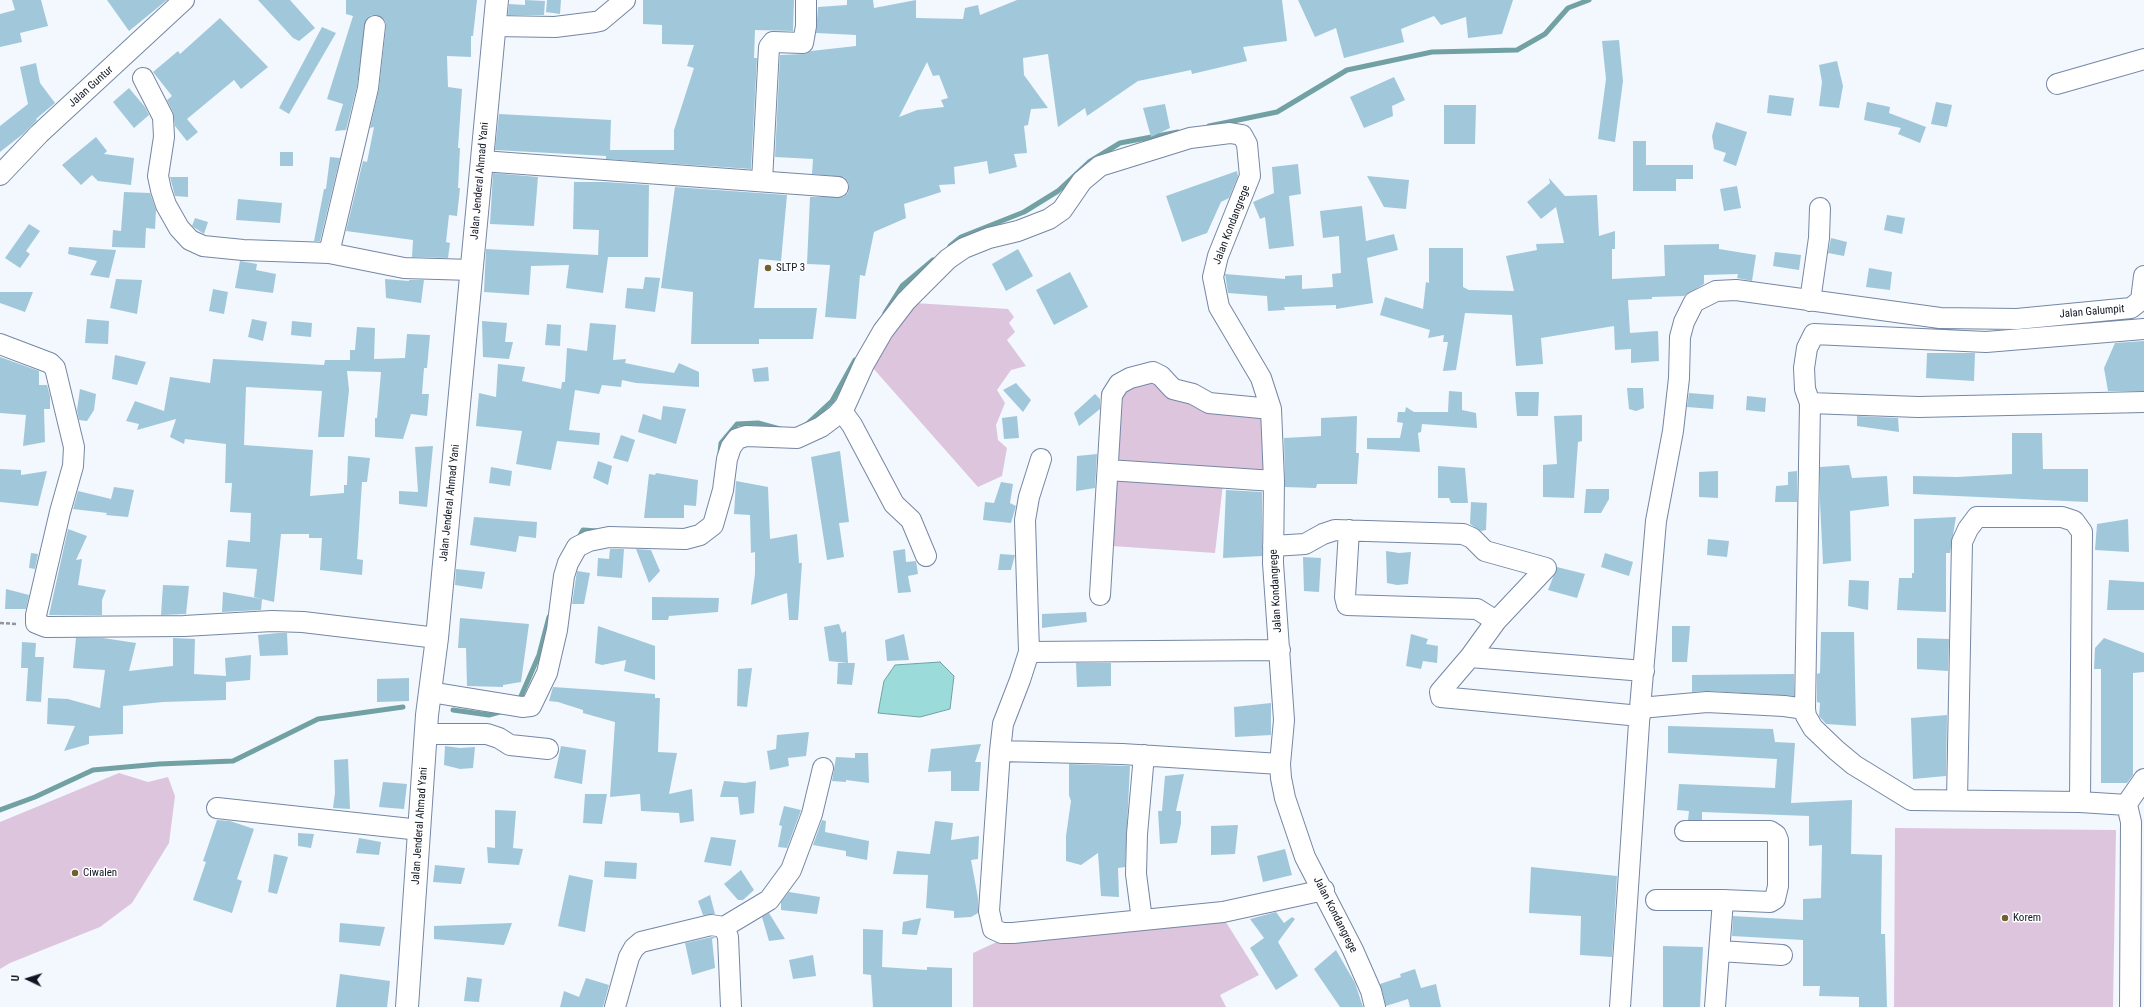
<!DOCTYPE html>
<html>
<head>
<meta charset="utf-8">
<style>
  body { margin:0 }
  #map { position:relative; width:2144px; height:1007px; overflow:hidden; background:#f3f7fe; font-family:"Roboto Condensed",sans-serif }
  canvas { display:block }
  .north { position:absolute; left:8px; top:959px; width:40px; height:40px; -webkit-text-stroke:3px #fff; paint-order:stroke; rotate:274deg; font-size:11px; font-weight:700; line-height:16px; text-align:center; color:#101621 }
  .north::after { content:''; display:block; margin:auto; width:14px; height:18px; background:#101621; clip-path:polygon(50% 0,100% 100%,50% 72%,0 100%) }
</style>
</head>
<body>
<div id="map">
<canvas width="2144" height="1007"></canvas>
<div class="north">U</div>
</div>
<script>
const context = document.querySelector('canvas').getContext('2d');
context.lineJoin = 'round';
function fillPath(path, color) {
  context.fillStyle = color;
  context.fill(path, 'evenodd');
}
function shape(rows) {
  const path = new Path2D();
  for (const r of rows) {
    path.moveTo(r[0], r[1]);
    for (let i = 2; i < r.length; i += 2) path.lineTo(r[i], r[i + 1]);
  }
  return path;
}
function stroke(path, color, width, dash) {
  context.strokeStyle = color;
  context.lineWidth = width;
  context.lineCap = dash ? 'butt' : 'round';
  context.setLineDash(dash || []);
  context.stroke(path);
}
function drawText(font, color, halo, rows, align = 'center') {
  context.font = font + ' "Roboto Condensed",sans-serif';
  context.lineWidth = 3;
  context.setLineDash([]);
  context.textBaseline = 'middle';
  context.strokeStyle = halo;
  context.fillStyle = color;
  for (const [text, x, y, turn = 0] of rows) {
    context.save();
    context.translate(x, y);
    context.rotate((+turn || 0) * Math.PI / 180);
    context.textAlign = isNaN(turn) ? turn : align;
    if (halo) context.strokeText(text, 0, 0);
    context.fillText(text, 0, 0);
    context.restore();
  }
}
fillPath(shape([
  [915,303,1008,309,1014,317,1009,323,1015,332,1007,340,1026,366,1011,370,997,390,1005,403,996,425,998,440,1007,448,1002,476,978,487,872,367],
  [1155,382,1264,415,1267,479,1223,484,1215,553,1112,546,1121,397,1134,384],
  [119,773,148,782,168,777,175,796,169,843,132,903,100,927,10,963,0,969,0,822],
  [1895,828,2116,830,2113,1007,1894,1007],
  [1224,919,1259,975,1220,995,1226,1007,973,1007,973,953,1003,939]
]), '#dec5de');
const water = shape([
  [940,662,954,676,950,709,920,717,878,713,884,681,895,665,940,662]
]);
fillPath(water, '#9bdcdb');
stroke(water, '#71a1a3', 1);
stroke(shape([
  [1209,126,1277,112,1347,70,1432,52,1517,50,1545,34,1568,8,1589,0],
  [950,246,961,237,1024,212,1058,191,1089,162,1120,143,1178,132],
  [885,313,902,286,933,260],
  [806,425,832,401,855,360],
  [720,453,721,443,737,424,758,423,780,429],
  [578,539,583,530,597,531],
  [518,703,539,655,549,617],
  [453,710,489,715,503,711],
  [0,810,35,797,93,770,159,764,233,761,318,719,403,707]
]), '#71a1a3', 5);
fillPath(shape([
  [12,0,41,0,48,26,20,33,22,42,0,47,0,14,15,10],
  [107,0,167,0,129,31],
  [258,0,290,0,315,28,299,41,293,38],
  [346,0,477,0,473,36,471,36,471,57,447,56,448,87,462,89,458,148,460,148,458,188,460,188,457,216,449,215,446,242,450,243,448,258,412,257,413,240,346,231,363,161,367,162,374,127,370,128,379,89,386,27,385,21,377,15,371,15,366,20,357,86,346,130,335,131,343,104,327,99,353,16,346,14],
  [525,0,545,1,544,15,508,15,509,4,525,5],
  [547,0,561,0,560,14,546,12],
  [643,0,794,0,793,31,755,30,754,58,757,58,751,169,606,159,606,156,495,150,499,114,611,120,610,150,674,150,674,130,694,68,687,66,694,45,662,44,662,25,643,24],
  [847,0,873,0,874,8,916,0,916,18,963,19,965,8,978,5,980,15,1017,0,1282,0,1287,41,1243,47,1247,61,1192,74,1191,70,1138,81,1087,116,1085,108,1058,127,1048,54,1023,58,1024,75,1048,108,1031,109,1028,125,1024,126,1027,153,1014,154,1017,167,989,174,987,161,954,167,955,184,939,185,941,192,904,204,906,218,874,232,865,276,860,275,856,319,825,317,830,265,807,264,810,197,843,197,848,193,849,187,848,182,844,177,812,174,813,159,775,157,780,55,803,54,811,51,856,46,856,35,816,33,818,7,847,5],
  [927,62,933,76,939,75,948,98,941,100,944,107,917,110,899,117],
  [1298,0,1513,0,1502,34,1468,38,1466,17,1441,25,1434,16,1401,29,1404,42,1344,58,1336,28,1315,37],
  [220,18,268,67,241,89,234,80,187,119,198,132,187,141,175,126,173,112,167,100,172,96,153,72,178,51,180,54],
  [322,27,336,33,289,114,279,108],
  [1619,40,1623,81,1615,142,1598,139,1606,79,1602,41],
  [1837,61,1843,86,1839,108,1819,106,1822,82,1819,65],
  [36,63,40,83,55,103,36,119,37,120,23,134,0,152,0,126,28,104,20,67],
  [1394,77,1405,100,1392,106,1393,116,1364,128,1350,97],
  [129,88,145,107,149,115,134,128,113,102],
  [1769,95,1794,98,1791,116,1767,113],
  [1867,102,1890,107,1889,113,1926,127,1920,143,1898,134,1901,128,1864,120],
  [1936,102,1952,105,1947,127,1931,124],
  [1165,104,1170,128,1151,137,1143,108],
  [1444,105,1476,105,1475,144,1444,144],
  [1716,122,1747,132,1736,166,1723,161,1726,153,1714,149,1712,136],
  [96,137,107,151,104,154,134,158,131,185,98,181,92,175,81,185,62,165],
  [1633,141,1646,141,1646,165,1693,165,1693,179,1676,179,1676,191,1633,191],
  [280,152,293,152,293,166,280,166],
  [330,157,340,158,320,241,314,241,324,189,326,189],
  [1298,164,1301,194,1289,196,1294,246,1269,249,1265,217,1260,219,1253,202,1274,193,1272,167],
  [1237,171,1238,176,1229,198,1221,202,1207,233,1182,242,1166,196],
  [493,173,538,177,534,226,490,224],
  [1367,176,1409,180,1406,209,1384,207],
  [170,177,188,177,188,197,175,196],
  [1549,178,1565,196,1597,195,1599,236,1615,231,1615,249,1612,249,1612,279,1665,276,1664,245,1719,244,1719,249,1756,255,1752,281,1737,278,1738,274,1704,275,1704,284,1684,296,1652,297,1652,299,1628,300,1630,333,1658,331,1659,361,1631,363,1631,349,1615,350,1614,326,1541,338,1543,364,1516,366,1512,315,1465,313,1456,370,1443,371,1448,342,1443,342,1444,335,1428,338,1430,330,1380,315,1385,297,1423,309,1426,282,1429,283,1429,248,1463,248,1463,287,1469,290,1514,291,1506,256,1537,250,1536,244,1564,243,1556,207,1541,219,1527,202,1550,183],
  [574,182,606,182,649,185,648,257,608,257,603,293,566,288,569,265,531,266,529,295,484,292,486,249,598,255,599,230,573,229],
  [1737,186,1741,208,1724,211,1720,189],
  [675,187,787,195,781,261,759,259,754,308,817,308,813,339,759,339,759,344,691,344,693,292,661,288],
  [124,192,150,193,156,210,155,229,146,228,145,248,112,247,113,230,121,231],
  [238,199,282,203,280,223,236,220],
  [1362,206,1366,241,1394,234,1398,250,1367,258,1373,303,1336,309,1336,305,1284,307,1285,310,1268,311,1267,296,1228,293,1225,274,1285,279,1285,276,1302,275,1302,289,1333,287,1332,274,1341,273,1339,236,1323,238,1320,211],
  [1887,215,1905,218,1902,234,1884,230],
  [195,218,208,222,204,234,192,226],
  [29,224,40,231,26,251,30,254,20,268,5,258],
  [1831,238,1847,242,1844,256,1828,253],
  [69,247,116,250,109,278,90,275,97,261,68,254],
  [1018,249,1033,276,1006,291,992,264],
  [1775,252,1801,255,1799,270,1773,266],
  [240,261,257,264,256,270,276,274,273,293,235,288],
  [1869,268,1892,272,1890,290,1866,287],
  [1070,272,1088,307,1054,325,1036,290],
  [645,277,660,278,655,312,625,308,627,288,643,289],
  [116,279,142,280,137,314,110,308],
  [385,279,409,281,409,280,424,280,421,303,386,298],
  [213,289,228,292,224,314,209,311],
  [0,292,33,292,25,312,0,303],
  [87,319,109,321,108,344,85,343],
  [252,319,267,322,263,341,248,337],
  [292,321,312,323,311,337,291,335],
  [482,321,507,323,505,342,513,342,509,359,483,357],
  [590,323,616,325,613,360,626,359,625,363,674,373,679,363,699,372,699,387,636,383,622,380,621,387,602,385,599,394,575,390,569,430,600,433,599,445,557,441,551,470,516,464,522,431,476,426,479,393,496,397,498,364,525,367,522,381,561,389,562,382,565,382,567,348,587,351],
  [547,324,561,325,560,346,545,345],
  [357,327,375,328,374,359,405,358,407,334,430,335,427,368,424,368,422,394,429,394,427,416,411,414,403,439,375,437,375,418,377,418,381,372,347,371,349,390,344,437,318,437,322,391,246,387,244,445,313,450,310,496,344,493,344,485,347,485,348,456,370,458,367,482,362,482,357,559,363,560,362,575,320,570,322,538,309,538,309,534,281,534,274,602,254,597,257,569,226,567,228,540,250,542,251,513,230,512,232,483,225,483,226,444,185,439,184,444,170,437,176,419,137,430,139,424,126,421,135,401,164,411,170,377,210,383,213,359,324,365,325,360,350,360,350,350,355,350],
  [2144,341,2144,391,2108,391,2104,368,2115,343],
  [1927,353,1975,353,1974,381,1926,378],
  [115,355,146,362,137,385,112,379],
  [0,357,39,371,39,385,47,385,50,396,50,409,44,409,45,442,23,446,26,415,0,413],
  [768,367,769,381,754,382,752,369],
  [1016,383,1031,400,1023,412,1003,390],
  [1627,388,1643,388,1644,408,1636,411,1629,409],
  [80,389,96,394,94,410,87,421,79,420,77,410],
  [1449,391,1462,392,1462,410,1476,413,1477,428,1422,424,1421,432,1418,433,1420,452,1367,449,1367,438,1400,438,1403,423,1397,422,1398,412,1405,412,1406,407,1414,412,1448,412],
  [1515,392,1539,392,1538,416,1517,416],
  [1689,393,1714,395,1713,409,1687,407],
  [1095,394,1100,399,1100,409,1079,426,1074,413],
  [1747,396,1766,398,1765,412,1746,410],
  [663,406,686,409,676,444,638,432,643,414,661,420],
  [1582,415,1582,441,1578,442,1574,498,1543,497,1543,465,1557,464,1554,416],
  [1017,416,1019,438,1004,439,1002,418],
  [1357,416,1356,453,1359,453,1357,484,1317,484,1316,488,1285,487,1284,438,1321,436,1321,418],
  [1857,416,1898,418,1899,432,1857,426],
  [2012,433,2042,433,2043,469,2088,469,2088,502,1913,494,1913,476,1957,477,2012,474],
  [621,435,635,440,628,462,613,458],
  [433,446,427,507,399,504,399,491,418,492,415,447],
  [840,451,849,522,839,523,844,557,827,560,811,457],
  [1097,454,1095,488,1076,491,1077,456],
  [598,461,612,466,608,485,593,478],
  [1849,465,1852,478,1887,476,1889,506,1850,511,1851,561,1823,564,1820,502,1820,467],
  [1438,466,1465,468,1468,503,1451,503,1449,498,1438,498],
  [491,467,512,471,510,486,489,483],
  [0,469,21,470,21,475,47,471,38,506,0,502],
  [1718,471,1718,498,1699,497,1699,472],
  [1797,471,1797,502,1775,502,1776,486,1788,485,1788,472],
  [656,473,698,480,696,506,684,505,684,518,644,518,649,474,655,475],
  [736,481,768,487,770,539,797,534,799,563,802,563,798,620,789,620,787,593,751,605,755,574,755,552,751,553,750,515,734,514],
  [1001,482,1013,484,1010,503,1016,506,1011,523,983,520,985,502,994,503],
  [114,487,134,490,128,517,106,515,107,513,73,509,78,491,111,499],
  [1586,489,1609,489,1609,499,1601,513,1584,513],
  [1226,490,1262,492,1262,556,1223,558],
  [1471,502,1487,503,1486,530,1481,531,1470,524],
  [474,517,537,522,536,538,519,536,516,552,470,545],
  [1956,517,1950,553,1946,553,1946,612,1897,610,1899,578,1912,578,1912,573,1914,573,1914,519],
  [2128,519,2129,552,2095,550,2097,524],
  [68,529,87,536,76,560,82,559,78,585,106,590,102,600,102,615,49,615],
  [1708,539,1729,541,1727,557,1707,555],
  [610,549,624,549,622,578,597,576,598,558,609,559],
  [636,549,651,550,660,571,649,583],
  [905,549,906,562,916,561,918,574,908,576,911,592,898,593,893,551],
  [1386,551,1399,553,1411,552,1408,584,1397,585,1387,583],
  [31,553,38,554,35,569,29,568],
  [1605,553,1633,562,1629,576,1601,567],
  [1000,554,1015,555,1011,570,998,570],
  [1303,557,1321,558,1319,592,1304,591],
  [1557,567,1585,574,1577,598,1548,590],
  [456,569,485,572,482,589,455,585],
  [577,571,590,573,584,604,572,604],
  [1849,580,1869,581,1868,610,1848,606],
  [2109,580,2144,582,2144,610,2107,610],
  [163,585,189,586,186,614,161,615],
  [6,589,29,595,26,609,5,609],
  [223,592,262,599,261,610,222,612],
  [652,597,719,598,718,612,669,616,668,620,652,620],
  [1086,612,1087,622,1042,628,1042,614],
  [460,618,529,624,521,682,503,685,503,687,467,686,466,648,458,648],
  [839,624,842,633,846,631,848,663,829,661,824,627],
  [598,626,655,646,655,680,624,671,626,660,602,665,595,663],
  [1672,626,1690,626,1687,662,1672,662],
  [1821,632,1854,632,1856,726,1826,724,1819,716,1820,703,1817,702,1817,674,1820,673],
  [278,633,287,633,288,655,260,656,258,635],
  [904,634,909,660,887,661,885,640],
  [1411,634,1428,639,1426,644,1438,646,1437,663,1423,661,1421,669,1406,666],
  [76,638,103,638,136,643,129,671,173,666,173,638,195,639,194,674,226,676,225,658,251,655,250,680,226,682,226,700,163,702,123,706,123,734,89,736,89,744,64,751,75,726,47,724,48,698,68,699,100,708,105,670,73,668],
  [1917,638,1949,639,1948,671,1917,669],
  [2104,638,2144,653,2144,672,2133,673,2133,775,2127,783,2101,783,2101,669,2094,669,2095,648],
  [22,642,36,643,35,657,44,657,41,702,26,701,28,668,21,668],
  [838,663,855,663,852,685,837,684],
  [1076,663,1111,663,1111,686,1077,687],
  [752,668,747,707,737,706,738,669],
  [1794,674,1794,696,1707,691,1692,692,1692,675],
  [409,678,409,701,377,702,377,679],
  [553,687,655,694,655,698,660,698,658,752,677,753,669,794,692,789,694,821,680,823,679,813,641,811,640,794,610,797,615,722,583,713,583,710,558,702,549,701],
  [1271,703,1271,735,1235,737,1234,707],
  [1947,715,1946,776,1913,779,1911,718],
  [1668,726,1773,729,1775,742,1795,743,1791,803,1852,800,1851,854,1882,855,1881,934,1885,934,1887,1007,1859,1007,1859,997,1819,996,1820,986,1803,986,1803,940,1732,936,1733,916,1803,920,1803,899,1821,898,1822,845,1809,846,1809,816,1702,812,1702,820,1688,820,1689,811,1677,810,1679,784,1775,788,1777,759,1668,753],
  [809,732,806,756,788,758,789,766,770,770,767,751,776,749,777,735],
  [981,744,975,762,981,762,979,791,951,791,951,771,928,772,931,749],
  [445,746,460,748,475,747,473,768,460,769,444,765],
  [561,746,586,750,582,784,554,778],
  [855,753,868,753,869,783,846,780,846,782,832,781,836,757,855,758],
  [348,759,350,809,333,808,335,793,334,760],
  [1069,764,1130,766,1125,867,1118,868,1119,897,1101,896,1098,853,1081,865,1066,861,1066,836,1071,801,1069,795],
  [1184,774,1176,811,1181,811,1181,823,1177,843,1160,844,1158,811,1162,811,1165,776],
  [724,781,745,783,756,781,754,813,740,815,738,797,720,797],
  [383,782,407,784,404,809,379,807],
  [585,794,607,794,602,824,583,823],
  [784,806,801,810,787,848,778,847,782,826,779,825],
  [495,810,516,811,513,848,523,849,519,865,488,863,487,847,495,848],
  [217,820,230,821,254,829,237,879,242,881,232,913,193,900,206,862,203,861],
  [822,820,826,821,825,832,869,841,867,860,846,856,846,851,813,845],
  [935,821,953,823,951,840,979,836,978,859,971,860,978,898,978,913,971,917,954,918,954,911,926,908,928,875,893,874,897,851,930,854],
  [1238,825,1235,854,1211,855,1211,826],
  [298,833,314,834,311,848,298,846],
  [711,837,736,840,731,866,704,862],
  [359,838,381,842,379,855,356,853],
  [1285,849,1292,875,1263,882,1257,856],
  [274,854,288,857,277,894,268,892],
  [605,861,637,863,636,879,604,877],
  [435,865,465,868,461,884,433,882],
  [1531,867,1617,876,1612,957,1580,955,1581,916,1529,913],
  [741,870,754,890,743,900,738,900,724,884],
  [569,875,593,880,585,932,558,926],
  [789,892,820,897,817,914,781,910,781,902],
  [710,895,715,914,703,915,698,901],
  [1276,912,1284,923,1292,917,1295,919,1278,942,1298,976,1276,990,1250,948,1264,938,1250,919],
  [769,913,785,939,769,941,762,917],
  [921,918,917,935,902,934,903,922],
  [340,923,385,927,380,946,339,942],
  [512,923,504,945,434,939,434,926],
  [863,929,883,930,882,967,927,970,927,967,952,968,952,1007,873,1007,871,975,863,974],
  [712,937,716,937,712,939,715,968,692,975,685,943],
  [1663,946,1703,947,1700,1007,1663,1007],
  [1336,950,1355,983,1363,1007,1340,1007,1314,969],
  [813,955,816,976,793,979,789,960],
  [1415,969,1421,988,1436,984,1441,1007,1410,1007,1408,999,1386,1006,1380,984,1401,977,1400,974],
  [340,974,390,981,387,1007,336,1007],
  [467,977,482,979,479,1002,464,1001],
  [586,978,609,985,603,1007,560,1007,564,991,579,997]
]), '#a0c8da');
const minor = shape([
  [494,26,555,27,595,22,600,21,625,0],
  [143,78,163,117,164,137,158,176,161,190,166,205,179,228,190,240,203,246,243,250,329,253,404,268,472,270],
  [2057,84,2144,59],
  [482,161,838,187],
  [0,175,39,134,184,0],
  [762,181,769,47,773,42,803,43,806,26,806,0],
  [329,253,368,88,375,26],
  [1810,301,1819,238,1820,208],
  [0,344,50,363,55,368,74,447,73,466,60,512,36,615,36,623,46,627,184,626,272,621,303,622,437,638],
  [1810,403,1918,407,2144,402],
  [841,410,852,425,894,504,911,520,926,556],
  [1108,470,1274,481],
  [1349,530,1345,597,1347,605,1477,609,1496,621],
  [1273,546,1305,544,1323,534,1335,530,1463,534,1472,538,1485,551,1546,568,1496,621,1470,657,1440,692,1441,697,1640,716],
  [1100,595,1112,395,1119,384,1130,378,1153,372,1161,376,1173,389,1193,394,1209,403,1271,409],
  [1029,652,1280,650],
  [1470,657,1644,671],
  [430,692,522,707,531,706,547,673,557,630,564,576,568,563,577,547,589,541,609,537,685,539,700,535,713,525,723,490,727,459,731,447,737,439,746,436,797,438,821,427,837,415,845,406,864,364,883,331,906,301,948,259,964,248,989,238,1018,231,1049,219,1062,210,1082,181,1100,166,1190,138,1230,133,1242,135,1247,144,1250,176,1218,256,1213,277,1219,307,1261,378,1271,409,1274,481,1273,563,1284,720,1280,764,1281,778,1285,798,1305,857,1353,950,1371,991,1375,1007],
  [1640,708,1656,521,1673,431,1679,378,1680,337,1684,322,1694,302,1716,291,1736,290,1940,318,2017,319,2131,308,2141,300,2144,276],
  [1805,709,1810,403,1805,389,1804,368,1807,348,1814,334,1986,342,2144,329],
  [426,734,487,734,499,738,510,745,548,749],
  [1000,751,1003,724,1020,680,1029,652,1025,520,1029,497,1041,459],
  [1280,764,1122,754,1000,751,989,911,993,929,1002,933,1013,933,1223,912,1324,890],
  [1957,800,1962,542,1968,529,1977,517,2062,517,2074,521,2082,532,2080,802],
  [2126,805,2144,779],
  [217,808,420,830],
  [1685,831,1770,831,1776,835,1778,840,1778,886,1775,899,1770,902,1723,900,1715,1007],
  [1656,900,1723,900],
  [1142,920,1136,874,1137,834,1144,755],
  [724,927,769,900,791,870,812,814,823,768],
  [1720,951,1782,955],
  [615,1007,629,957,634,948,641,942,711,925,724,927,728,937,731,1007],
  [1620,1007,1640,708,1707,702,1784,706,1805,709,1806,716,1813,728,1836,750,1854,765,1911,800,2080,802,2127,805,2131,822,2130,1007]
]);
const major = shape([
  [407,1007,427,715,437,638,497,0]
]);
stroke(minor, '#7587a4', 22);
stroke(major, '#7587a4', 24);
stroke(shape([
  [0,623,18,624]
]), '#90959e', 2.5, [4, 2]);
stroke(minor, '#fff', 20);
stroke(major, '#fff', 22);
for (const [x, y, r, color] of [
  [768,268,4,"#6e612e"],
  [75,873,4,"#6e612e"],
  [2005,918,4,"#6e612e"]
]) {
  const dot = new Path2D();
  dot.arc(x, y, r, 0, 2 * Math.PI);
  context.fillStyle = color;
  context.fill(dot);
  stroke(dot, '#fff', 1.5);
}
drawText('11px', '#101621', '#fff', [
  ["Jalan Guntur",91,87,-42],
  ["Jalan Jenderal Ahmad Yani",480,181,-85],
  ["Jalan Kondangrege",1232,225,-69],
  ["Jalan Galumpit",2092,312,-5],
  ["Jalan Jenderal Ahmad Yani",450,503,-84],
  ["Jalan Kondangrege",1276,591,-93],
  ["Jalan Jenderal Ahmad Yani",420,826,-86],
  ["Jalan Kondangrege",1335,915,63]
]);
drawText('11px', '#101621', '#fff', [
  ["SLTP 3",776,268],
  ["Ciwalen",83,873],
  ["Korem",2013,918]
], 'left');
</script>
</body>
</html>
